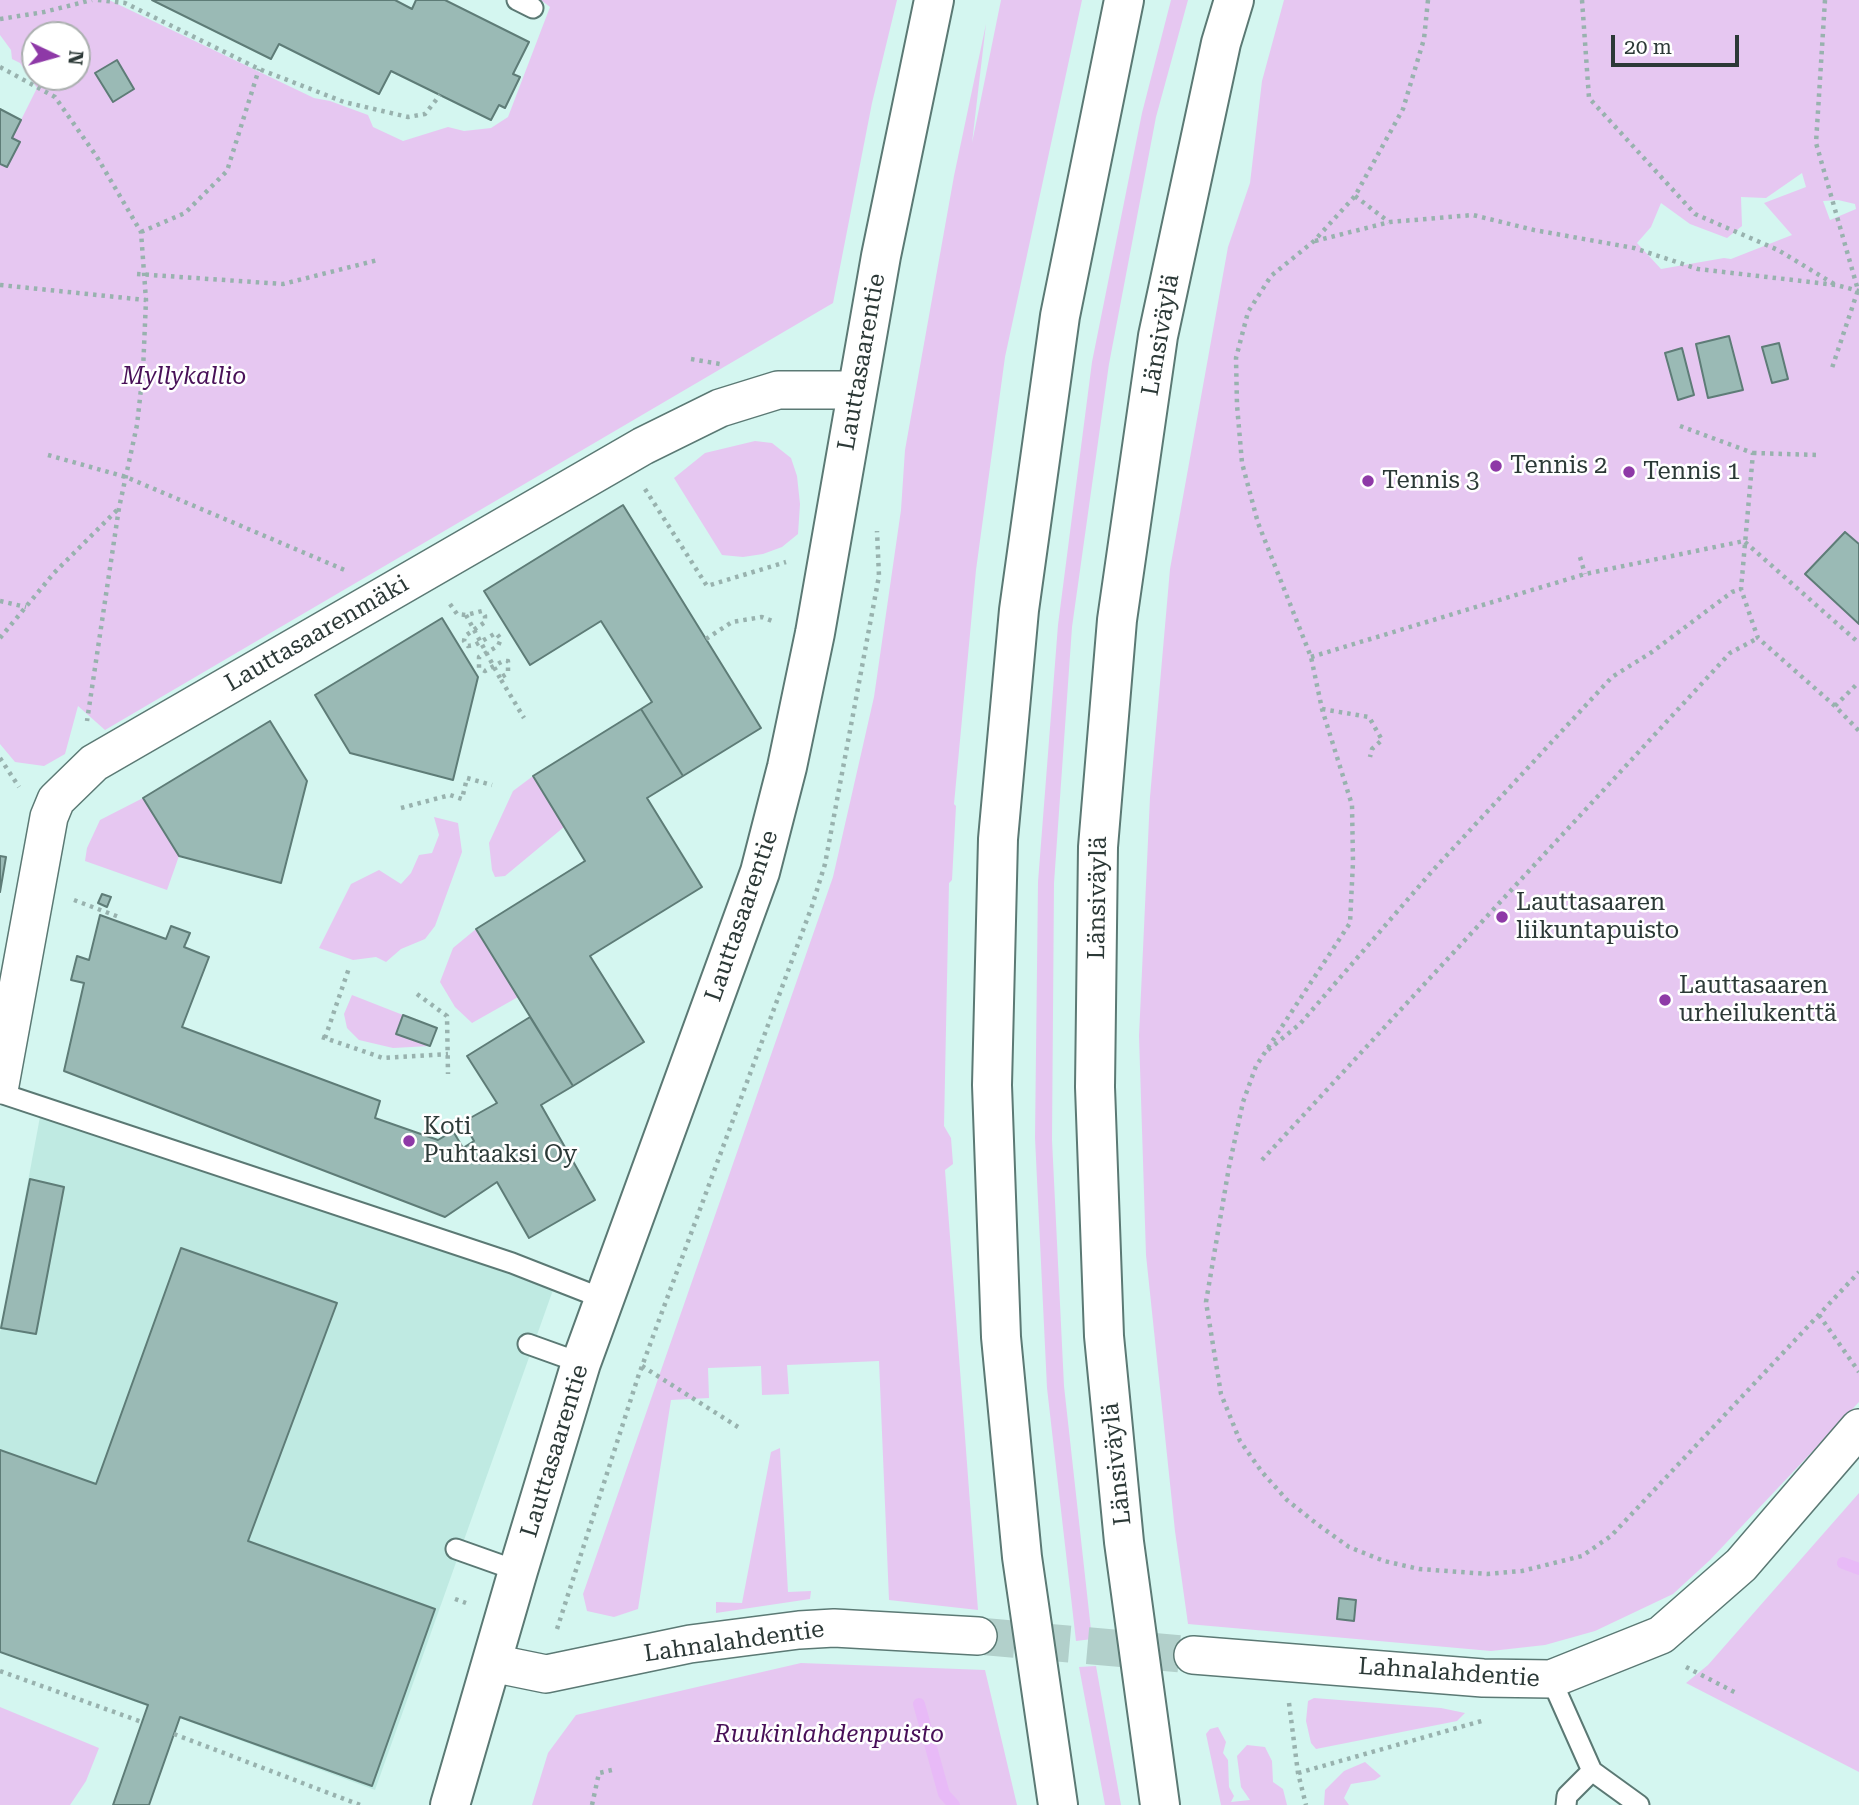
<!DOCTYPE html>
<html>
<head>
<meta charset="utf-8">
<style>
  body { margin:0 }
  #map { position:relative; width:1859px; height:1805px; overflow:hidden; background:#d4f6f0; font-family:"Roboto Serif",serif }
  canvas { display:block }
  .north { position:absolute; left:21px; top:21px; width:70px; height:70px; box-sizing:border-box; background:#fff; border:2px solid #abb0af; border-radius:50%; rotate:95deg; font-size:19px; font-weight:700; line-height:28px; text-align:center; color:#2c3937 }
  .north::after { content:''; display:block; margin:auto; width:24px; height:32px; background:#8e39a7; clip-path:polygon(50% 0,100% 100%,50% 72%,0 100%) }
  .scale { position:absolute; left:1611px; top:35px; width:128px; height:32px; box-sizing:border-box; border:4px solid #2c3937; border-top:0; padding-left:9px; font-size:21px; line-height:24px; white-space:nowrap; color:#2c3937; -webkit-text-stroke:5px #fff; paint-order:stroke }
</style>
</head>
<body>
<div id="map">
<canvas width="1859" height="1805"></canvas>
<div class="north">N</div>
<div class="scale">20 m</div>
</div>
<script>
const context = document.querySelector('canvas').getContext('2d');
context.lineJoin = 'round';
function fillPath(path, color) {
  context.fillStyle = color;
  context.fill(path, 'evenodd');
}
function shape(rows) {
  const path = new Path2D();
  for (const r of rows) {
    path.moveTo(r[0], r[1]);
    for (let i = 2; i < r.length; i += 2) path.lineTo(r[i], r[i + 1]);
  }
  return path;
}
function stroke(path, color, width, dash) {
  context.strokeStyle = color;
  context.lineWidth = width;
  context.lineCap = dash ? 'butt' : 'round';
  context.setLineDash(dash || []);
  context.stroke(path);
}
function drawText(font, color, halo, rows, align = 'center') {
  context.font = font + ' "Roboto Serif",serif';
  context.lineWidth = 5;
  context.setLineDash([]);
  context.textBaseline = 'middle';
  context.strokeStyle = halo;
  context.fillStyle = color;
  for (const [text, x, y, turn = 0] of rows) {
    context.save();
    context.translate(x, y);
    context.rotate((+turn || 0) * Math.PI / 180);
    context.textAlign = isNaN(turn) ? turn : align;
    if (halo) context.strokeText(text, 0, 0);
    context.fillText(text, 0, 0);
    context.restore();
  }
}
fillPath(shape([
  [42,1106,553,1290,375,1790,0,1652,0,1332]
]), '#bfeae2');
fillPath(shape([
  [0,0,109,0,314,98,330,101,368,115,373,127,403,141,448,127,464,131,491,128,508,117,550,7,541,0,897,0,872,103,833,303,105,730,78,706,65,754,44,766,15,762,0,744,0,164,7,167,20,143,12,138,37,88,20,63,12,59,11,50,0,35],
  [35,35,77,35,77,77,35,77],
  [1001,0,1082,0,1005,357,976,570,954,804,956,806,952,880,949,883,944,1126,951,1138,953,1164,945,1170,978,1610,889,1600,879,1361,787,1365,789,1394,762,1395,761,1366,708,1368,709,1398,671,1400,638,1609,614,1617,587,1611,583,1594,833,877,874,697,901,510,905,450,954,176,986,24,972,143],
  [1171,0,1188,0,1156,117,1109,364,1072,627,1054,883,1052,1140,1064,1386,1092,1639,1076,1641,1047,1388,1035,1138,1038,882,1058,625,1092,362,1142,113],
  [1284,0,1859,0,1859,1402,1710,1560,1673,1594,1595,1631,1545,1645,1491,1651,1188,1624,1175,1531,1146,1255,1139,1036,1150,797,1170,569,1228,247,1250,183,1262,81],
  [1802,173,1806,187,1764,203,1792,235,1731,259,1724,258,1661,269,1637,243,1651,227,1661,203,1690,224,1727,238,1742,226,1741,197,1766,198],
  [1838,200,1855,204,1856,209,1830,220,1823,201],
  [755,441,772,443,791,458,797,476,800,504,798,534,782,547,763,554,743,557,722,555,674,478,705,453],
  [533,776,564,827,505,876,495,877,492,870,489,843,513,791],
  [143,798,179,856,167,890,85,861,87,848,100,820],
  [434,817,458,823,462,852,435,926,425,939,401,949,386,962,376,957,353,960,319,948,351,884,379,870,401,884,411,873,419,855,432,853,439,835],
  [476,929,518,997,472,1023,455,1007,440,982,453,948],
  [352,995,403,1015,396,1034,430,1046,393,1048,359,1040,347,1028,344,1014],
  [780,1448,788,1592,811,1591,810,1599,716,1613,716,1602,742,1603,771,1452],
  [1859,1493,1859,1772,1686,1683,1708,1665],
  [801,1663,985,1670,1017,1805,532,1805,548,1753,576,1715],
  [1096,1666,1121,1805,1105,1805,1079,1667],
  [1314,1698,1441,1708,1465,1713,1457,1721,1316,1749,1311,1743,1306,1721,1308,1701],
  [0,1707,99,1748,86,1781,70,1805,0,1805],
  [1218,1727,1226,1742,1223,1753,1228,1760,1229,1787,1234,1796,1231,1802,1250,1800,1241,1787,1237,1756,1247,1745,1265,1747,1272,1761,1273,1782,1283,1789,1287,1805,1221,1805,1206,1734,1210,1729],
  [1365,1762,1381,1776,1375,1780,1351,1784,1344,1798,1349,1805,1324,1805,1325,1790,1344,1771]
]), '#e6c7f1');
stroke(shape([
  [1843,1563,1859,1569],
  [919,1704,944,1794,954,1805]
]), '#e8baf7', 12);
const building = shape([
  [152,0,395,0,412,9,416,0,445,0,529,42,513,74,520,77,505,108,499,105,491,120,391,71,379,94,279,44,271,59,152,0],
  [117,60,134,89,113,102,95,73,117,60],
  [0,109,21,120,12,138,20,142,7,167,0,164,0,109],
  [1729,336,1743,390,1708,398,1696,344,1729,336],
  [1779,343,1788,379,1772,383,1762,347,1779,343],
  [1682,348,1694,395,1678,400,1665,353,1682,348],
  [623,505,761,728,683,776,641,709,652,702,601,621,530,665,484,591,623,505],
  [1845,532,1859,544,1859,624,1805,574,1845,532],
  [442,618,478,677,453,780,350,753,315,695,442,618],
  [641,709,683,776,647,798,702,887,590,956,644,1042,573,1086,476,929,585,861,533,776,641,709],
  [270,721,307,781,281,883,179,856,143,798,270,721],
  [0,856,6,857,0,892,0,856],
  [102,894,111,897,107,907,98,903,102,894],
  [100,915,166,939,171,926,190,933,184,947,209,957,182,1027,380,1101,375,1118,438,1140,453,1131,463,1148,474,1141,463,1122,497,1103,467,1056,530,1017,573,1086,541,1105,595,1200,529,1238,497,1182,445,1217,64,1071,84,983,71,980,77,956,89,960,100,915],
  [403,1015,437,1028,430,1046,396,1034,403,1015],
  [30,1179,64,1187,36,1334,1,1328,30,1179],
  [181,1248,337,1303,248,1541,435,1609,372,1786,180,1717,149,1805,113,1805,148,1705,0,1652,0,1450,96,1484,181,1248],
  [1339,1598,1356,1600,1354,1621,1337,1619,1339,1598]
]);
fillPath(building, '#9abab5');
stroke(building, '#5e7c77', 2);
stroke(shape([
  [978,1636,1193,1655]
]), '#b2d0cb', 37, [37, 18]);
const service = shape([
  [517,0,533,8],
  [0,1093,512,1263,604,1299],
  [528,1344,581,1363],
  [456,1549,518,1571],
  [1551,1679,1592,1771,1639,1805],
  [1566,1805,1567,1796,1592,1771]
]);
const minor = shape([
  [0,1085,49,817,56,800,94,763,643,446,720,408,778,390,856,390],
  [1193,1655,1483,1678,1551,1679,1661,1635,1741,1565,1859,1428],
  [492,1663,546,1674,690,1644,799,1630,834,1628,978,1636]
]);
const secondary = shape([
  [450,1805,518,1571,581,1363,760,872,787,767,815,633,881,256,934,0]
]);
const motorway = shape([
  [1058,1805,1022,1557,1001,1337,992,1085,998,839,1019,610,1060,316,1124,0],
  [1160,1805,1124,1542,1104,1336,1095,1087,1098,847,1117,620,1158,336,1221,43,1234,0]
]);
stroke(service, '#5b7974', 23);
stroke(minor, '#5b7974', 40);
stroke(secondary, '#5b7974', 42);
stroke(motorway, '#5b7974', 42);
stroke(shape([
  [98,0,125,3,259,69,344,102,408,117,425,114,440,95],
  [1428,0,1424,39,1403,109,1355,196,1314,241,1271,276,1248,312,1236,358,1237,405,1242,463,1258,523,1311,657,1322,709,1352,805,1353,862,1350,923,1256,1066,1243,1102,1229,1167,1206,1302,1221,1394,1240,1441,1262,1472,1287,1500,1317,1524,1349,1547,1384,1561,1419,1569,1487,1574,1522,1571,1582,1556,1611,1536,1859,1272],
  [1582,0,1589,98,1695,214,1778,250,1834,284],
  [1825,0,1816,143,1858,290,1832,368],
  [0,19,44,12,92,0],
  [0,67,55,97,97,157,141,232,146,300,143,371,137,425,119,508,87,721],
  [1355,196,1389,222],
  [141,232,185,213,227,171,259,69],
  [1315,241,1390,222,1473,215,1534,230,1634,248,1698,269,1836,285,1859,291],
  [137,274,283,284,378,260],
  [0,285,146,300],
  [691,359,720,364],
  [1680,426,1753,453,1741,589,1753,624,1758,638,1835,706,1859,731],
  [1753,453,1818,455],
  [48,455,126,477,347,571],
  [645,489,707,586,786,562],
  [1745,542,1859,643],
  [1580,557,1585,574],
  [0,601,26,607],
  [450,604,457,614,466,615,482,611,485,616,485,622,465,636,464,641,468,646,475,645,496,633,501,639,498,646,479,657,479,668,485,671,503,661,508,661,508,673,500,678,524,718],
  [466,615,500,678],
  [0,638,54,573,118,509],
  [706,639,732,622,762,617,775,622],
  [1311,657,1585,574,1744,541],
  [1835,706,1859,682],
  [1322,709,1369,717,1382,740,1372,749,1370,757],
  [0,758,19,787],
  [401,808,450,795,462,799,467,778,492,785],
  [74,900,119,917],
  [417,994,447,1016,448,1074],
  [322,1037,383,1058,448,1054],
  [325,1038,349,968],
  [1268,1050,1300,1024,1434,869,1612,677,1652,652,1732,592,1741,589],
  [1262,1160,1730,653,1758,638],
  [1819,1315,1859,1372],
  [642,1366,738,1427],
  [455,1599,466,1603],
  [557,1629,638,1377,812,906,825,864,879,576,877,531],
  [1686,1667,1738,1694],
  [0,1671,142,1722],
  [1289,1703,1298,1773,1306,1805],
  [174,1734,360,1805],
  [1298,1773,1485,1720],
  [592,1805,599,1773,612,1770]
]), '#98b2ae', 4.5, [3.5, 5]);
stroke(service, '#fff', 19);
stroke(minor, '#fff', 37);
stroke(secondary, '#fff', 38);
stroke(motorway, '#fff', 38);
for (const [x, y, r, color] of [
  [1496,466,7,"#8e39a7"],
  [1629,472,7,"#8e39a7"],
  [1368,481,7,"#8e39a7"],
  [1502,917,7,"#8e39a7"],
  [1665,1000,7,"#8e39a7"],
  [409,1141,7,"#8e39a7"]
]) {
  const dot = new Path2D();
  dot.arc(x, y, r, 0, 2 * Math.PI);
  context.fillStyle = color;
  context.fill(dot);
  stroke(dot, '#fff', 2.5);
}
drawText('24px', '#2c3937', '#fff', [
  ["Länsiväylä",1161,335,-80],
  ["Lauttasaarentie",862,362,-80],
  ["Lauttasaarenmäki",317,634,-30],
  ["Länsiväylä",1098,898,-89],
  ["Lauttasaarentie",742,916,-71],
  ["Lauttasaarentie",555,1451,-73],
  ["Länsiväylä",1117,1464,-96],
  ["Lahnalahdentie",734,1642,-8],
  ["Lahnalahdentie",1449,1673,4]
]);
drawText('italic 24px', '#481058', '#fff', [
  ["Myllykallio",184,377],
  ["Ruukinlahdenpuisto",829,1735]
]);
drawText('24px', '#2c3937', '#fff', [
  ["Tennis 2",1510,466],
  ["Tennis 1",1643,472],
  ["Tennis 3",1382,481],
  ["Lauttasaaren",1516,903],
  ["liikuntapuisto",1516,931],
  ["Lauttasaaren",1679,986],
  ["urheilukenttä",1679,1014],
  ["Koti",423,1127],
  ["Puhtaaksi Oy",423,1155]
], 'left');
</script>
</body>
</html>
